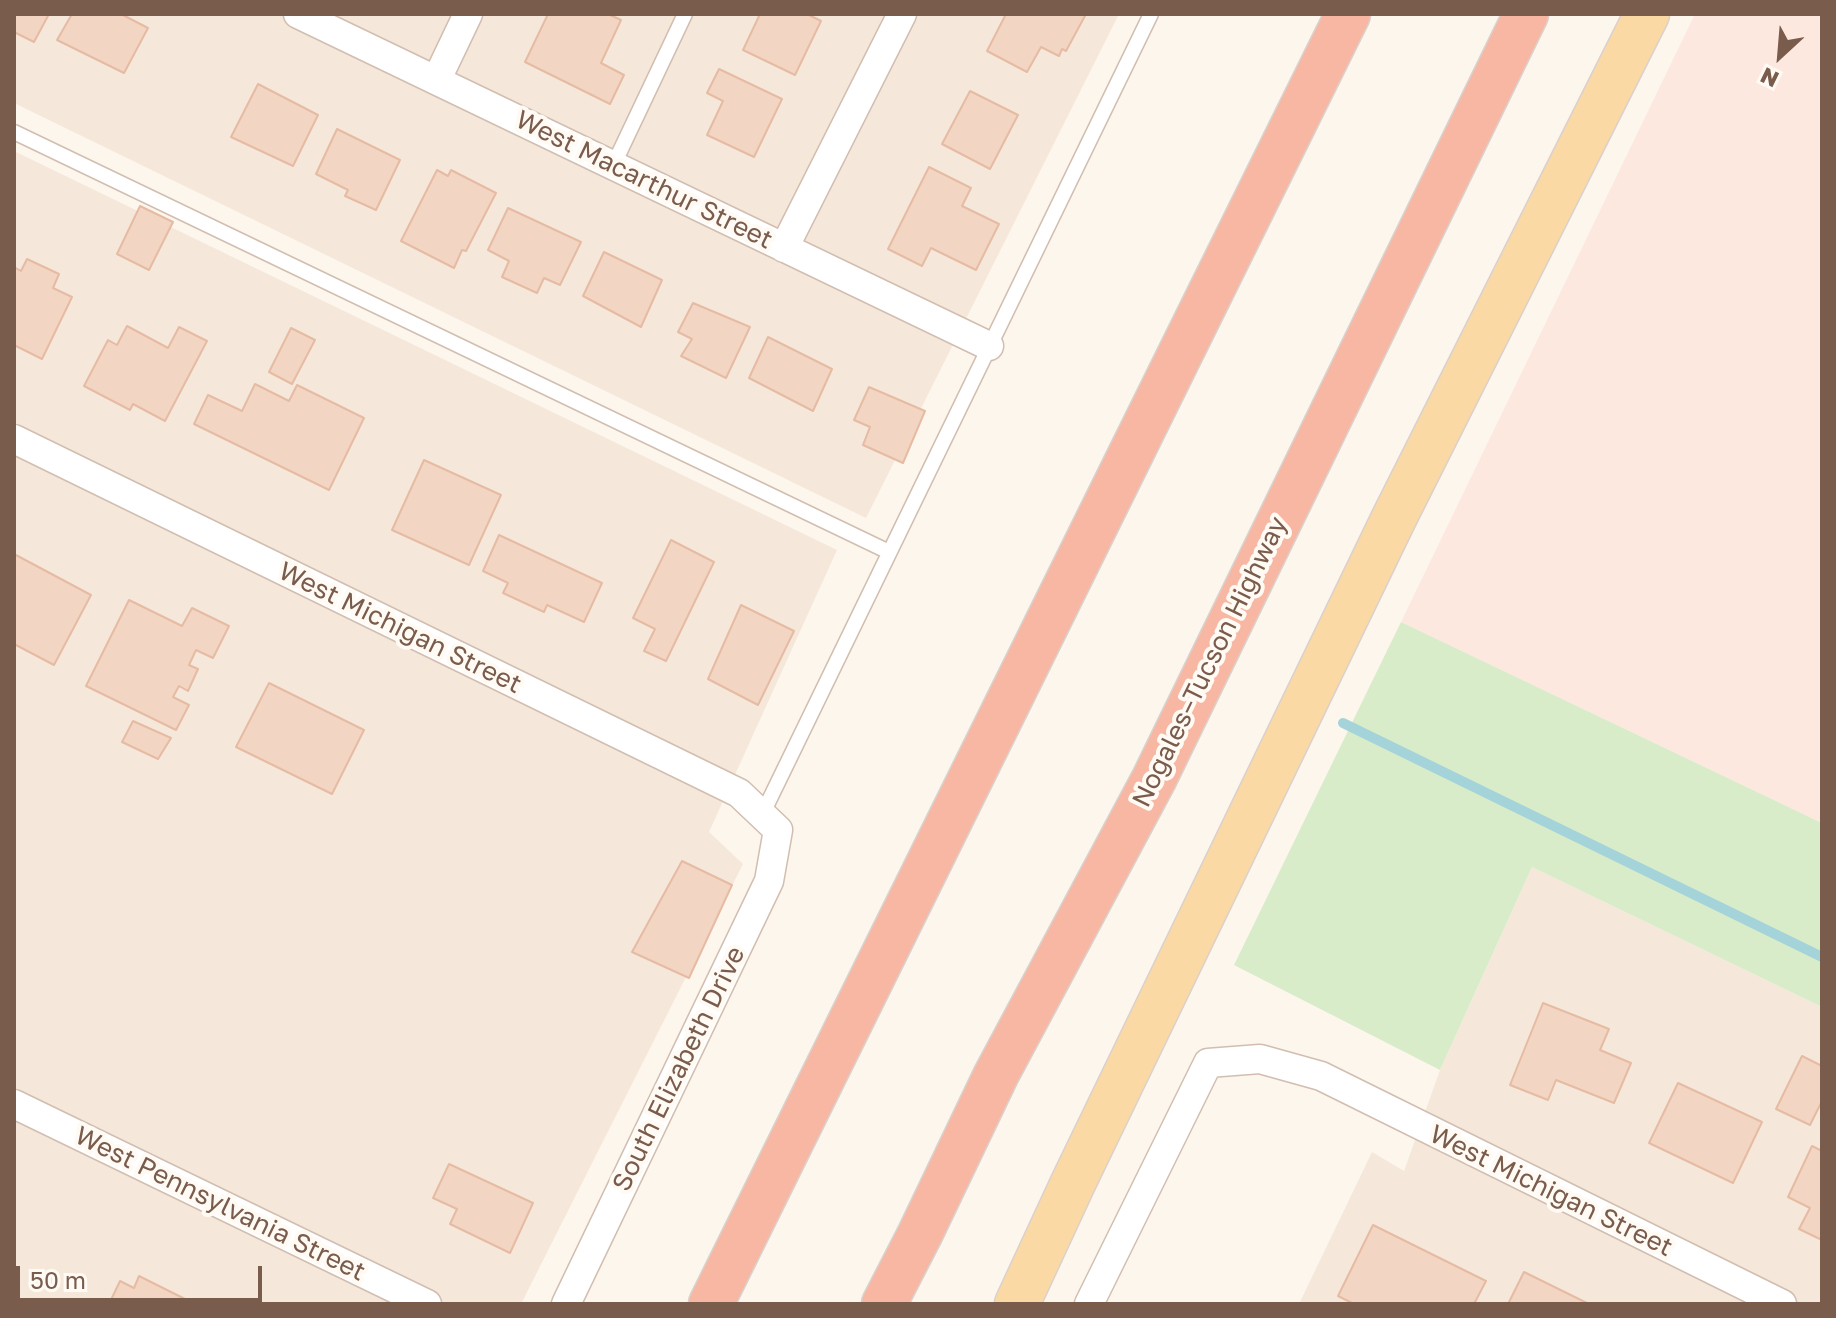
<!DOCTYPE html>
<html>
<head>
<meta charset="utf-8">
<style>
  body { margin:0 }
  #map { position:relative; width:1836px; height:1318px; overflow:hidden; background:#fdf6ec; font-family:"Golos Text",sans-serif }
  canvas { display:block }
  .frame { position:absolute; inset:0; border:16px solid #7a5c4d; pointer-events:none }
  .north { position:absolute; left:1740px; top:16px; width:80px; height:80px; -webkit-text-stroke:6px #fffaf3; paint-order:stroke; rotate:206deg; font-size:22px; font-weight:700; line-height:32px; text-align:center; color:#7a5c4d }
  .north::after { content:''; display:block; margin:auto; width:28px; height:36px; background:#7a5c4d; clip-path:polygon(50% 0,100% 100%,50% 72%,0 100%) }
  .scale { position:absolute; left:16px; top:1266px; width:246px; height:36px; box-sizing:border-box; border:4px solid #7a5c4d; border-top:0; padding-left:10px; font-size:24px; line-height:28px; white-space:nowrap; color:#7a5c4d; -webkit-text-stroke:6px #fffaf3; paint-order:stroke }
</style>
</head>
<body>
<div id="map">
<canvas width="1836" height="1318"></canvas>
<div class="frame"></div>
<div class="north">N</div>
<div class="scale">50 m</div>
</div>
<script>
const context = document.querySelector('canvas').getContext('2d');
context.lineJoin = 'round';
function fillPath(path, color) {
  context.fillStyle = color;
  context.fill(path, 'evenodd');
}
function shape(rows) {
  const path = new Path2D();
  for (const r of rows) {
    path.moveTo(r[0], r[1]);
    for (let i = 2; i < r.length; i += 2) path.lineTo(r[i], r[i + 1]);
  }
  return path;
}
function stroke(path, color, width, dash) {
  context.strokeStyle = color;
  context.lineWidth = width;
  context.lineCap = dash ? 'butt' : 'round';
  context.setLineDash(dash || []);
  context.stroke(path);
}
function drawText(font, color, halo, rows, align = 'center') {
  context.font = font + ' "Golos Text",sans-serif';
  context.lineWidth = 8;
  context.setLineDash([]);
  context.textBaseline = 'middle';
  context.strokeStyle = halo;
  context.fillStyle = color;
  for (const [text, x, y, turn = 0] of rows) {
    context.save();
    context.translate(x, y);
    context.rotate((+turn || 0) * Math.PI / 180);
    context.textAlign = isNaN(turn) ? turn : align;
    if (halo) context.strokeText(text, 0, 0);
    context.fillText(text, 0, 0);
    context.restore();
  }
}
fillPath(shape([
  [14,14,1119,14,866,518,14,103],
  [14,151,837,550,709,832,743,864,521,1304,14,1304],
  [1532,867,1822,1007,1822,1304,1299,1304,1372,1152,1404,1171,1440,1070]
]), '#f5e8da');
fillPath(shape([
  [1695,14,1822,14,1822,823,1401,622]
]), '#fde8e0');
fillPath(shape([
  [1401,622,1822,823,1822,1007,1532,867,1440,1070,1234,965]
]), '#d8ecc9');
stroke(shape([
  [1343,723,1822,957]
]), '#a5d3da', 10);
const building = shape([
  [14,14,49,14,34,42,14,32,14,14],
  [72,14,121,14,148,28,124,73,57,40,72,14],
  [548,14,608,14,621,20,601,63,624,75,610,104,525,62,548,14],
  [760,14,807,14,821,21,795,75,743,50,760,14],
  [1006,14,1086,14,1066,51,1062,49,1059,56,1041,47,1027,72,987,51,1006,14],
  [719,69,782,99,754,157,707,135,723,101,707,93,719,69],
  [258,84,318,115,293,166,231,137,258,84],
  [970,91,1018,115,990,169,942,144,970,91],
  [337,129,400,160,376,210,345,196,348,190,316,174,337,129],
  [929,167,971,188,962,206,999,224,976,270,931,248,922,266,888,249,929,167],
  [437,170,448,176,451,170,496,193,466,251,462,250,454,268,401,241,437,170],
  [140,206,173,222,149,270,117,254,140,206],
  [508,208,581,242,560,285,544,278,537,293,502,277,509,261,488,250,508,208],
  [604,252,662,280,641,327,583,296,604,252],
  [27,259,59,274,53,288,72,297,42,359,14,345,14,267,21,271,27,259],
  [693,303,750,327,726,378,681,356,692,339,678,332,693,303],
  [127,326,168,348,179,327,207,341,165,421,133,404,130,410,84,386,108,340,117,345,127,326],
  [291,328,315,340,292,384,269,372,291,328],
  [768,337,832,369,813,411,749,378,768,337],
  [255,384,289,401,297,385,364,418,329,490,194,424,208,395,242,411,255,384],
  [869,387,925,411,903,463,863,445,870,427,854,420,869,387],
  [424,460,501,495,469,565,392,530,424,460],
  [499,535,602,583,584,622,547,605,544,612,503,593,508,583,483,571,499,535],
  [671,540,714,562,666,661,644,651,655,629,633,618,671,540],
  [14,554,91,595,54,665,14,644,14,554],
  [129,600,182,626,192,608,229,626,213,658,196,650,189,665,198,669,188,691,179,686,173,697,189,705,176,730,86,686,129,600],
  [741,605,794,631,758,705,708,679,741,605],
  [269,683,364,730,332,794,236,747,269,683],
  [133,721,171,738,158,759,122,742,133,721],
  [682,861,732,885,689,978,632,952,682,861],
  [1543,1003,1609,1029,1600,1050,1631,1063,1614,1103,1556,1080,1548,1100,1510,1085,1543,1003],
  [1802,1056,1822,1066,1822,1101,1810,1125,1776,1109,1802,1056],
  [1678,1083,1762,1122,1733,1183,1649,1143,1678,1083],
  [1812,1146,1822,1151,1822,1240,1799,1229,1810,1208,1788,1197,1812,1146],
  [449,1164,533,1203,510,1253,450,1224,457,1209,433,1198,449,1164],
  [1373,1225,1486,1281,1474,1304,1354,1304,1338,1296,1373,1225],
  [1524,1272,1589,1304,1508,1304,1524,1272],
  [139,1276,195,1304,109,1304,120,1281,134,1288,139,1276]
]);
fillPath(building, '#f3d5c3');
stroke(building, '#e6bba3', 2);
const lane = shape([
  [14,132,889,552],
  [613,166,685,14],
  [762,815,1151,14]
]);
const street = shape([
  [298,14,989,346],
  [437,79,468,14],
  [784,248,902,14],
  [14,439,739,793,778,830,769,881,566,1304],
  [14,1104,427,1304],
  [1089,1304,1208,1063,1260,1059,1321,1076,1782,1304]
]);
const primary = shape([
  [1017,1304,1073,1183,1394,518,1647,14]
]);
const highway = shape([
  [711,1304,1348,14],
  [884,1304,920,1234,996,1075,1154,779,1526,14]
]);
stroke(lane, '#d1beb0', 17);
stroke(street, '#d1beb0', 31);
stroke(primary, '#dad1cd', 47);
stroke(highway, '#dad1cd', 47);
stroke(lane, '#fff', 14);
stroke(street, '#fff', 28);
stroke(primary, '#fbd9a5', 44);
stroke(highway, '#f7b7a3', 44);
drawText('26px', '#7a5c4d', '#fffaf3', [
  ["West Macarthur Street",644,180,26],
  ["West Michigan Street",400,628,26],
  ["Nogales–Tucson Highway",1210,662,-64],
  ["South Elizabeth Drive",679,1069,-64],
  ["West Michigan Street",1551,1191,26],
  ["West Pennsylvania Street",220,1204,26]
]);
</script>
</body>
</html>
